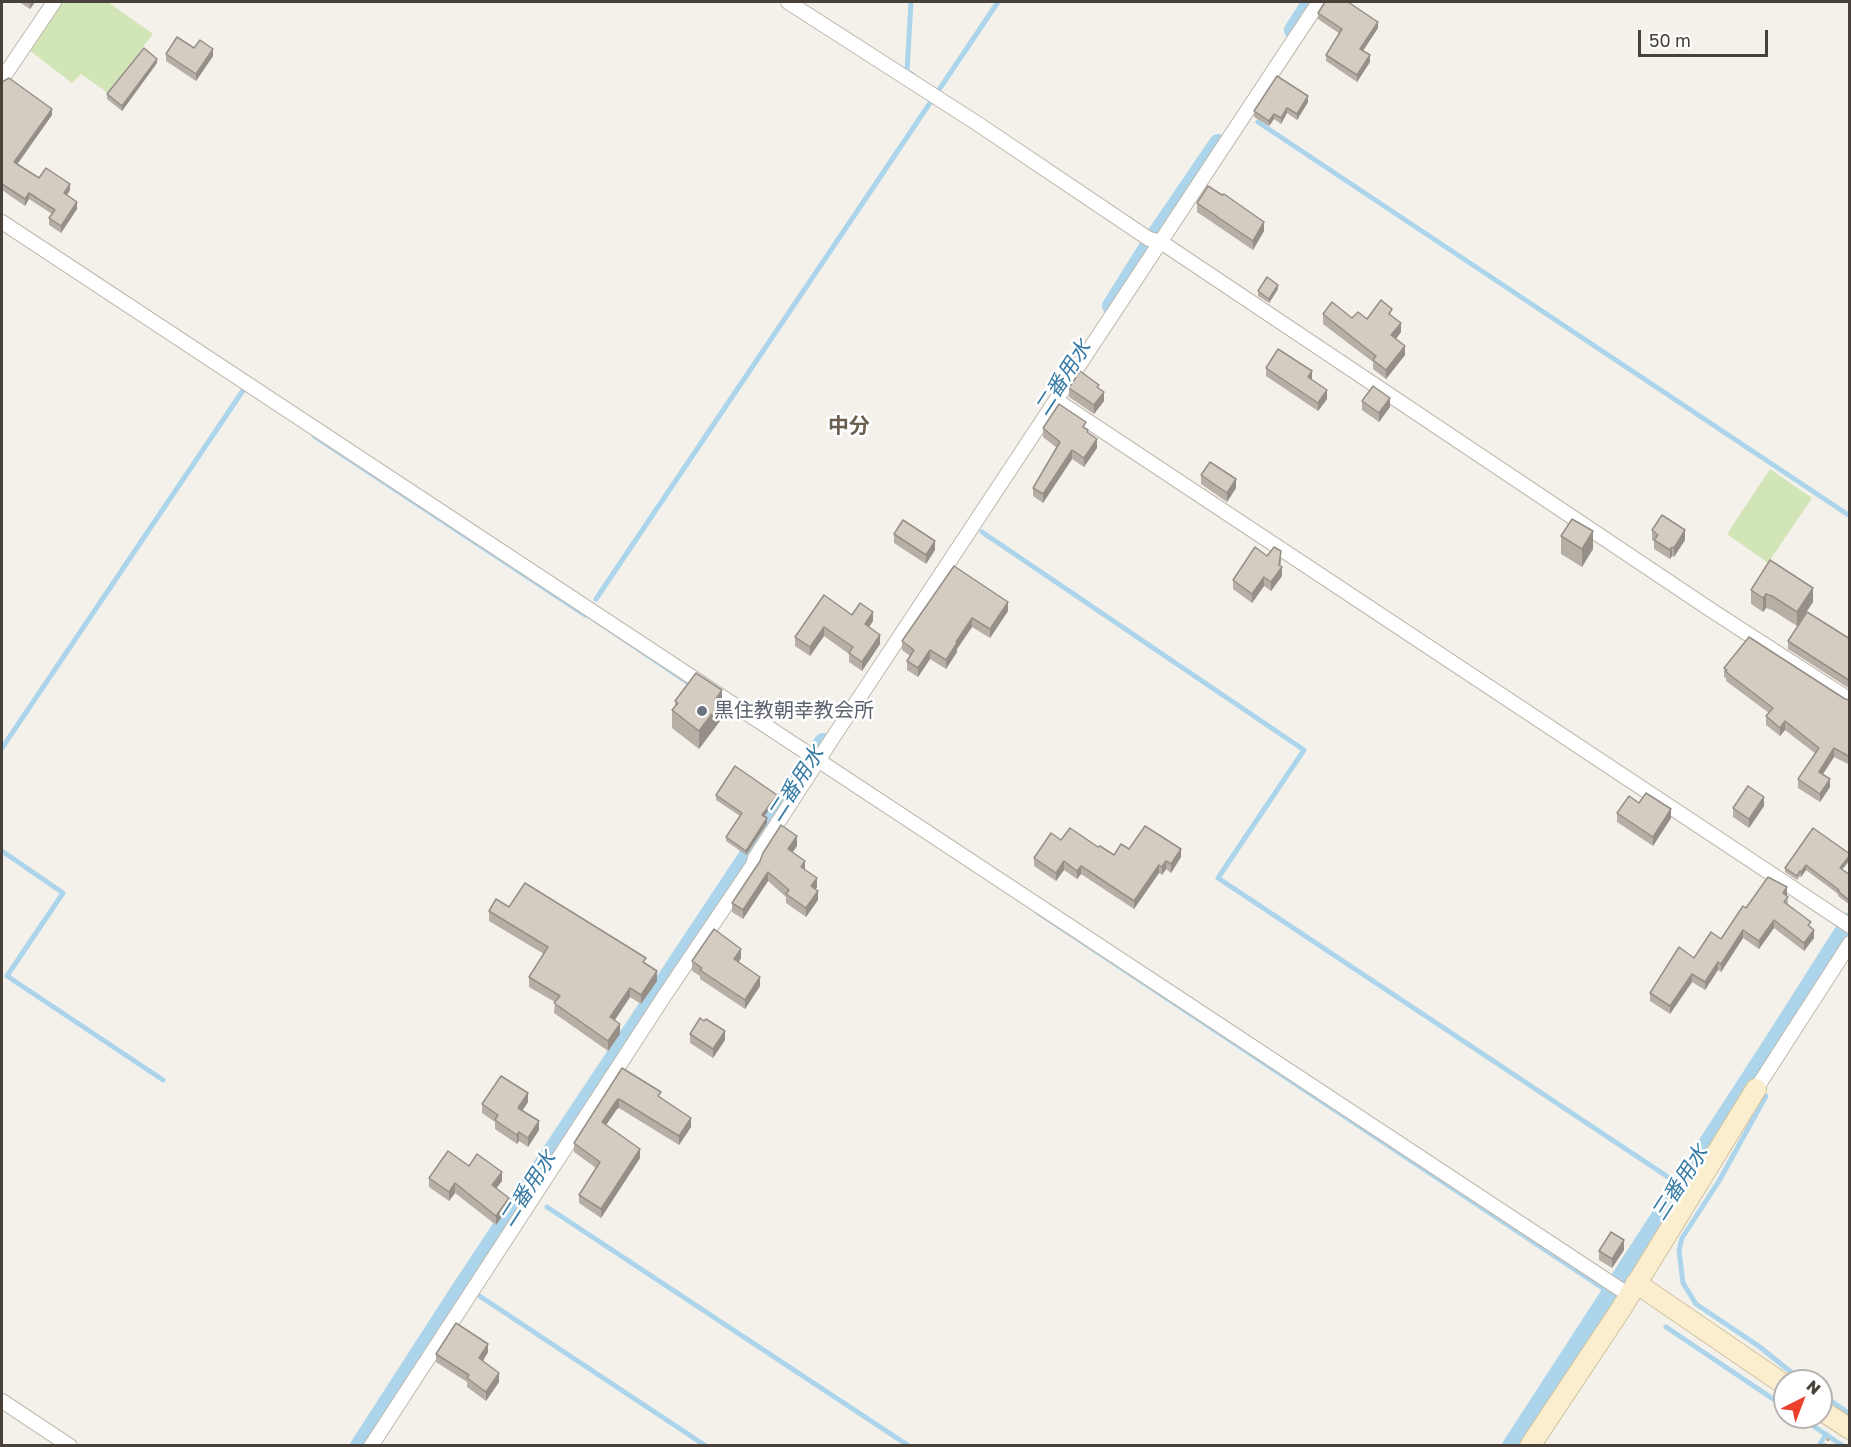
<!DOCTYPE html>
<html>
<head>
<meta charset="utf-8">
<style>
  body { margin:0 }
  #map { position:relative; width:1851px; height:1447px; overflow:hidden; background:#f4f1eb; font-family:"Golos Text",sans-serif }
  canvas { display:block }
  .frame { position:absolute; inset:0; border:3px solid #484139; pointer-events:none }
  .north { position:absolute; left:1773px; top:1369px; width:60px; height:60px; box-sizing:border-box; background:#fff; border:2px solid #b6b3b0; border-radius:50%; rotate:42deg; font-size:16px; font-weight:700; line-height:24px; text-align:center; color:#484139 }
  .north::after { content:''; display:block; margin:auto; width:21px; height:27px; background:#ea402c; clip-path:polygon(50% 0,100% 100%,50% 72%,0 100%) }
  .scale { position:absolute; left:1638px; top:30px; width:130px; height:27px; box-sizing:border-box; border:3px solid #484139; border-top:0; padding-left:8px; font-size:18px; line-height:21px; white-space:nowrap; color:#484139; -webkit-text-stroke:4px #fff; paint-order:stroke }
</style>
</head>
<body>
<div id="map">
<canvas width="1851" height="1447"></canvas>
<div class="frame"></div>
<div class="north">N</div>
<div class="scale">50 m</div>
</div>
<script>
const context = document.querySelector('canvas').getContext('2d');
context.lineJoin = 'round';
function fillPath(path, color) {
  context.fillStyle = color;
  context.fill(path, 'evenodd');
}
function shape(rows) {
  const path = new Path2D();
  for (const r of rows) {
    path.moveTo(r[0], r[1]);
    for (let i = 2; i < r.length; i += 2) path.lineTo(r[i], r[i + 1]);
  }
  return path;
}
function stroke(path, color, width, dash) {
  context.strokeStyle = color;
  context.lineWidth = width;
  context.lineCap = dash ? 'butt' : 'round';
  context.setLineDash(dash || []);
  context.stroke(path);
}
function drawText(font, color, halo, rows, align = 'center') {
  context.font = font + ' "Golos Text","Noto Sans JP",sans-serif';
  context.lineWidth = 5;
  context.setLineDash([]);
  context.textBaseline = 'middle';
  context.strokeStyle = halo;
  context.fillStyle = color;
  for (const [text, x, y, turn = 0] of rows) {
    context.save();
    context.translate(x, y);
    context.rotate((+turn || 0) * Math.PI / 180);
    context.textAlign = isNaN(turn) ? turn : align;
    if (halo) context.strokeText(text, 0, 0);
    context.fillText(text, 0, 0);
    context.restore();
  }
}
fillPath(shape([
  [61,2,108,2,153,34,108,93,81,74,72,83,29,50],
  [1770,469,1812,498,1768,563,1727,534]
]), '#d2e5b7');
stroke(shape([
  [911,2,907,71,913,75],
  [1258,122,1850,516],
  [314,436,585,615],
  [982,532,1304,750,1218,878,1680,1185],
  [596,599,998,2],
  [586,614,687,682],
  [2,748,244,389],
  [2,851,63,893,7,976,163,1080],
  [1037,912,1610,1293],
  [1766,1096,1719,1181,1682,1238,1679,1250,1683,1283,1696,1304,1760,1347,1802,1381],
  [547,1207,909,1446],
  [475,1293,706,1446],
  [1666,1327,1785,1407],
  [1821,1394,1850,1414],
  [1800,1417,1843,1446],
  [1819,1446,1826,1434]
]), '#acd5ec', 5);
stroke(shape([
  [1293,30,1311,2],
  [1111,306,1154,237,1218,143],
  [359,1446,463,1285,823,742],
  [1511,1446,1770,1047,1850,921]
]), '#acd5ec', 18);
const street = shape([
  [788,2,978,124,1149,239,1161,242,1714,612,1850,700],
  [2,79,54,2],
  [2,222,1629,1295],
  [1056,400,1850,926],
  [1756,1089,1850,943],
  [2,1401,70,1446],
  [371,1446,665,995,753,865,755,858,832,739,1319,2]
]);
const secondary = shape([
  [1636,1283,1785,1385],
  [1821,1410,1850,1429],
  [1530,1446,1621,1309,1756,1089]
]);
stroke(street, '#bfb8ae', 16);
stroke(secondary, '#d0c19e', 22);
stroke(shape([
  [1824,1446,1830,1436]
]), '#c0b3a0', 3, [3, 3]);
stroke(street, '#fff', 14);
stroke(secondary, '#fbeece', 20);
fillPath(shape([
  [19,2,35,2,30,9],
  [1318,13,1378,28,1363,51,1370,62,1357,82,1326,61,1326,55,1340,34,1318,19],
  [194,48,213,56,196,81,166,61,166,54],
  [157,63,122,111,107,99,107,94],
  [2,82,52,115,17,164,39,178,70,190,67,195,77,209,61,233,49,225,49,218,52,214,29,199,25,206,2,190],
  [1308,102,1297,120,1287,113,1281,124,1274,119,1269,126,1254,117,1254,111],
  [1197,203,1264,231,1253,250,1197,212],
  [1278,289,1269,303,1258,296,1258,291],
  [1323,314,1367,319,1392,317,1401,332,1396,339,1405,355,1386,379,1373,369,1373,362,1323,324],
  [1266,368,1312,379,1311,380,1327,399,1318,411,1266,376],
  [1069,388,1104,401,1094,414,1069,397],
  [1362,401,1390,407,1379,422,1362,410],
  [1043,428,1086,429,1097,448,1084,467,1072,459,1043,503,1033,496,1033,488,1057,448,1043,437],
  [1201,475,1236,488,1227,502,1201,484],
  [1652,530,1685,540,1674,557,1672,556,1670,559,1654,549,1654,541,1652,540],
  [894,534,935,550,926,564,894,543],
  [1561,536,1593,549,1582,567,1561,554],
  [1267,556,1281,560,1280,566,1282,576,1271,591,1264,586,1252,603,1233,589,1233,580],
  [954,566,1008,611,990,638,972,627,957,649,957,652,946,669,930,659,918,677,907,670,907,661,910,656,902,650,902,641],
  [1751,590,1813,602,1797,626,1772,610,1766,608,1763,612,1751,604],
  [852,615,873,621,869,627,880,644,862,671,849,662,849,654,824,636,810,656,795,646,795,637],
  [1850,639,1850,689,1788,649,1788,641],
  [1724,668,1850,700,1850,765,1834,757,1823,774,1830,787,1820,802,1798,788,1798,779,1816,754,1785,730,1780,736,1766,725,1766,716,1769,713,1726,681,1726,678,1724,677],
  [675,701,722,708,720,712,720,721,699,749,672,728,672,710,675,706],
  [716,795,777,800,764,816,767,823,746,855,726,841,726,837,740,816,716,800],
  [1639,803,1671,818,1653,846,1617,822,1617,813],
  [1764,806,1749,828,1733,817,1733,808],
  [1813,828,1842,869,1850,875,1850,905,1838,896,1838,894,1806,870,1801,877,1800,876,1797,880,1785,872,1785,868],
  [1061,840,1098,847,1114,855,1129,849,1181,857,1171,873,1166,869,1162,875,1159,873,1134,909,1081,874,1077,879,1064,870,1056,881,1034,866,1034,858],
  [797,846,793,852,817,887,816,889,818,900,806,917,786,903,786,897,768,881,743,919,732,912,732,903],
  [1787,895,1788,904,1811,927,1814,938,1804,951,1774,928,1759,949,1743,938,1721,972,1718,970,1705,990,1692,982,1670,1014,1650,1001,1650,993,1694,958,1721,939,1746,908],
  [509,907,646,964,657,981,641,1004,630,997,615,1020,620,1034,608,1051,554,1013,555,1002,529,987,529,977,544,954,489,921,489,911],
  [741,958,739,962,760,986,745,1009,700,979,700,976,692,971,692,961],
  [690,1034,725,1040,713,1058,690,1043],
  [622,1068,661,1098,691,1127,679,1145,619,1108,617,1109,606,1125,640,1158,601,1218,579,1203,579,1195,596,1168,574,1152,574,1143],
  [528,1102,522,1111,539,1130,528,1147,519,1141,517,1144,495,1129,495,1122,482,1113,482,1104],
  [469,1166,502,1181,496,1188,509,1207,496,1225,455,1193,449,1201,429,1187,429,1178],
  [1624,1250,1612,1268,1599,1260,1599,1251],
  [488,1352,483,1361,499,1382,486,1401,467,1387,467,1382,436,1362,436,1354]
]), '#b7afa6');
fillPath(shape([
  [31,2,35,2,30,9,30,4],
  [1378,22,1378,28,1360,55,1360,49],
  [213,49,213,56,196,81,196,74],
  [1370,55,1370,62,1357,82,1357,75],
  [157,59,157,63,122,111,122,106],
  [1308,96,1308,102,1297,120,1297,114],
  [1287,108,1287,113,1281,124,1281,118],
  [52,109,52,115,14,169,14,162],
  [1274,114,1274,119,1269,126,1269,121],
  [70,184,70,190,64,200,64,193],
  [29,193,29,199,25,206,25,199],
  [77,202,77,209,61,233,61,226],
  [1264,222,1264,231,1253,250,1253,241],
  [1278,285,1278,289,1269,303,1269,299],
  [1401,323,1401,332,1391,345,1391,335],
  [1405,346,1405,355,1386,379,1386,370],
  [1312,371,1312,379,1308,385,1308,377],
  [1327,390,1327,399,1318,411,1318,403],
  [1104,392,1104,401,1094,414,1094,405],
  [1390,398,1390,407,1379,422,1379,413],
  [1097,439,1097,448,1084,467,1084,458],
  [1072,450,1072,459,1043,503,1043,494],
  [1236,479,1236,488,1227,502,1227,493],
  [1685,530,1685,540,1674,557,1674,548],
  [1593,531,1593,549,1582,567,1582,549],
  [935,541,935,550,926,564,926,555],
  [1672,547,1672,556,1670,559,1670,550],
  [1281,551,1280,571,1282,567,1282,576,1271,591,1271,582,1279,565],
  [1264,577,1264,586,1252,603,1252,594],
  [1813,588,1813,602,1797,626,1797,612],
  [1766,594,1766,608,1763,612,1763,598],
  [1008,602,1008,611,990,638,990,629],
  [873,612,873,621,865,633,865,624],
  [972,618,972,627,957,649,957,652,946,669,946,660,956,642],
  [824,627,824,636,810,656,810,647],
  [880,635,880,644,862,671,862,662],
  [930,650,930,659,918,677,918,668],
  [722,690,722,708,720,712,720,721,699,749,699,731,715,700],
  [1785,721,1785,730,1780,736,1780,728],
  [1834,748,1834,757,1819,780,1819,772],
  [1830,779,1830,787,1820,802,1820,794],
  [777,795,777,800,762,819,762,815],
  [1764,797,1764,806,1749,828,1749,819],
  [1671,809,1671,818,1653,846,1653,837],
  [767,818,767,823,746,855,746,851],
  [797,836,797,846,788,858,788,849],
  [1181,849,1181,857,1171,873,1171,864],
  [1850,855,1850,860,1840,872,1840,868],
  [805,861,805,870,801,867],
  [1064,861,1064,870,1056,881,1056,873],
  [1166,861,1166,869,1162,875,1162,867],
  [1159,865,1159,873,1134,909,1134,901],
  [1806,865,1806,870,1801,877,1801,872],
  [1081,866,1081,874,1077,879,1077,871],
  [768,872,768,881,743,919,743,910],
  [817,878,817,887,811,895,811,886],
  [1787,887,1787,895,1783,901,1783,893],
  [818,891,818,900,806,917,806,908],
  [1774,920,1774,928,1759,949,1759,941],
  [1743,930,1743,938,1721,972,1721,964],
  [1814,930,1814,938,1804,951,1804,943],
  [741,949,741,958,734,968,734,959],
  [1718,962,1718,970,1705,990,1705,982],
  [657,971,657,981,641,1004,641,995],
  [1692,974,1692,982,1670,1014,1670,1006],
  [760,977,760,986,745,1009,745,1000],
  [630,988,630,997,610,1027,610,1017],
  [620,1024,620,1034,608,1051,608,1041],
  [725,1031,725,1040,713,1058,713,1049],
  [528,1093,528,1102,518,1117,518,1108],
  [619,1099,619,1108,617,1109,602,1131,602,1122,617,1100],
  [691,1118,691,1127,679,1145,679,1136],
  [539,1121,539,1130,528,1147,528,1138],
  [519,1132,519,1141,517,1144,517,1135],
  [640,1149,640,1158,601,1218,601,1209],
  [502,1172,502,1181,492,1194,492,1185],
  [455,1183,455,1193,449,1201,449,1192],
  [509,1198,509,1207,496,1225,496,1216],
  [1624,1240,1624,1250,1612,1268,1612,1259],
  [488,1344,488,1352,479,1367,479,1358],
  [499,1373,499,1382,486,1401,486,1392]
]), '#958f87');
const building = shape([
  [1325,2,1348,2,1378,22,1360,49,1370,55,1357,75,1326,55,1342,29,1318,13,1325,2],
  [177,37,194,48,200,40,213,49,196,74,166,54,177,37],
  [144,48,157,59,122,106,107,94,144,48],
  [1277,76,1308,96,1297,114,1287,108,1281,118,1274,114,1269,121,1254,111,1277,76],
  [9,78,52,109,14,162,39,178,46,168,70,184,64,193,77,202,61,226,49,218,55,210,29,193,25,199,2,184,2,82,9,78],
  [1208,186,1222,195,1224,194,1264,222,1253,241,1197,203,1208,186],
  [1267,277,1278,285,1269,299,1258,291,1267,277],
  [1381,300,1392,309,1389,314,1401,323,1391,335,1405,346,1386,370,1373,360,1376,356,1323,314,1332,302,1352,318,1358,312,1367,319,1381,300],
  [1278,349,1312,371,1308,377,1327,390,1318,403,1266,368,1278,349],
  [1080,371,1099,385,1097,387,1104,392,1094,405,1069,388,1080,371],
  [1373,386,1390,398,1379,413,1362,401,1373,386],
  [1059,404,1086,422,1083,427,1088,430,1087,432,1097,439,1084,458,1072,450,1043,494,1033,488,1060,442,1043,428,1059,404],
  [1210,462,1236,479,1227,493,1201,475,1210,462],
  [1662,515,1685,530,1674,548,1672,547,1670,550,1654,540,1658,535,1652,530,1662,515],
  [1572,519,1593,531,1582,549,1561,536,1572,519],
  [903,520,935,541,926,555,894,534,903,520],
  [1255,547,1267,556,1274,547,1281,551,1279,565,1282,567,1271,582,1264,577,1252,594,1233,580,1255,547],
  [1770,560,1813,588,1797,612,1772,596,1766,594,1763,598,1751,590,1770,560],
  [954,566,1008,602,990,629,972,618,956,642,957,643,946,660,930,650,918,668,907,661,914,650,902,641,954,566],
  [824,595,852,615,860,603,873,612,865,624,880,635,862,662,849,653,853,647,824,627,810,647,795,637,824,595],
  [1807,612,1850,639,1850,681,1788,641,1807,612],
  [1749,637,1845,699,1850,700,1850,757,1834,748,1819,772,1830,779,1820,794,1798,779,1819,748,1785,721,1780,728,1766,716,1773,708,1726,672,1727,670,1724,668,1749,637],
  [696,673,722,690,715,700,720,703,699,731,672,710,678,703,675,701,696,673],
  [735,766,777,795,762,815,767,818,746,851,726,837,742,813,716,795,735,766],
  [1748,786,1764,797,1749,819,1733,808,1748,786],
  [1646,793,1671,809,1653,837,1617,813,1629,796,1639,803,1646,793],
  [781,825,797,836,788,849,805,861,801,867,817,878,811,886,818,891,806,908,786,894,789,890,768,872,743,910,732,903,760,861,763,853,781,825],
  [1145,826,1181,849,1171,864,1166,861,1162,867,1159,865,1134,901,1081,866,1077,871,1064,861,1056,873,1034,858,1051,833,1061,840,1070,828,1098,847,1100,846,1114,855,1121,844,1129,849,1145,826],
  [1813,828,1850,854,1850,855,1840,868,1850,875,1850,901,1838,891,1839,890,1806,865,1801,872,1800,871,1797,876,1785,868,1813,828],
  [1768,877,1787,887,1783,893,1788,897,1784,902,1811,922,1808,925,1814,930,1804,943,1774,920,1759,941,1743,930,1721,964,1718,962,1705,982,1692,974,1670,1006,1650,993,1679,947,1694,958,1711,932,1721,939,1743,906,1746,908,1768,877],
  [525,883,646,958,643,962,657,971,641,995,630,988,610,1017,620,1024,608,1041,554,1003,560,996,529,977,548,947,489,911,496,899,509,907,525,883],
  [714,929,741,949,734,959,760,977,745,1000,700,970,702,968,692,961,714,929],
  [700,1018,704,1021,706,1019,725,1031,713,1049,690,1034,700,1018],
  [622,1068,661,1092,658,1096,691,1118,679,1136,619,1099,617,1100,602,1122,640,1149,601,1209,579,1195,600,1162,574,1143,622,1068],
  [501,1076,528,1093,518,1108,539,1121,528,1138,519,1132,517,1135,495,1120,498,1115,482,1104,501,1076],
  [448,1151,469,1166,477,1154,502,1172,492,1185,509,1198,496,1216,455,1183,449,1192,429,1178,448,1151],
  [1611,1232,1624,1240,1612,1259,1599,1251,1611,1232],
  [456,1323,488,1344,479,1358,499,1373,486,1392,467,1378,469,1375,436,1354,456,1323]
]);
fillPath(building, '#d5ccc1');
stroke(building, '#958f87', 1.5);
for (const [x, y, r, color] of [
  [702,711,6,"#6b7280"]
]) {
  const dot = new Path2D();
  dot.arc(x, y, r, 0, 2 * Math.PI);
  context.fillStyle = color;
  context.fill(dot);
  stroke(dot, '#fff', 2);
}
drawText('20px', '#5b616d', '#fff', [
  ["黒住教朝幸教会所",714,711]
], 'left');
drawText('italic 21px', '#377ba5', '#fff', [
  ["二番用水",1063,378,-57],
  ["二番用水",796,784,-57],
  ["三番用水",1680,1183,-57],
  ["二番用水",528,1189,-57]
]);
drawText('bold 21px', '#6a5f51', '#fff', [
  ["中分",849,426]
]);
</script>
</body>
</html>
